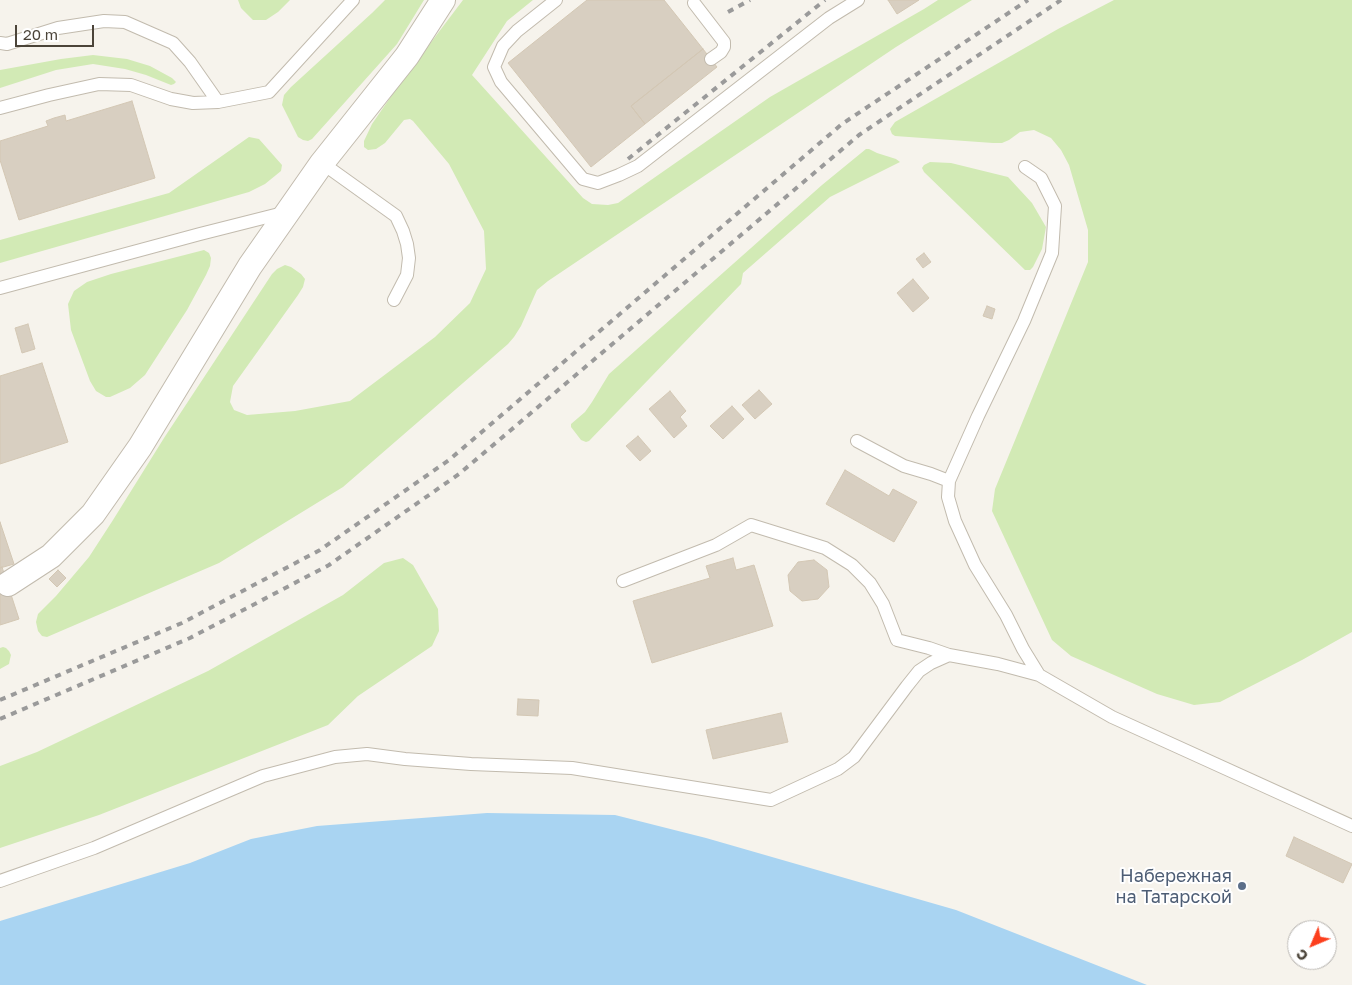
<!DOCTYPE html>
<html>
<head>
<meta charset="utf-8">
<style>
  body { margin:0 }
  #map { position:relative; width:1352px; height:985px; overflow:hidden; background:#f6f3ec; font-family:"Golos Text",sans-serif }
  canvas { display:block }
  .north { position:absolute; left:1287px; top:920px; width:50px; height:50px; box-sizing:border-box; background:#fff; border:1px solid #b7b4b0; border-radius:50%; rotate:225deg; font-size:14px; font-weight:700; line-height:20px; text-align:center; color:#4b4439 }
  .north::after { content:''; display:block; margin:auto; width:18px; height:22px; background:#fc3f1d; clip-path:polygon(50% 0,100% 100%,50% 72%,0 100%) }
  .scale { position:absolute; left:15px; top:25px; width:79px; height:22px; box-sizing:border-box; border:2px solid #4b4439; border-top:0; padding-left:6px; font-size:15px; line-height:18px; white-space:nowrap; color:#4b4439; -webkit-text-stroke:4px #fff; paint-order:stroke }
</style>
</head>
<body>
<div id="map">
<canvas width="1352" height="985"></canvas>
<div class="north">С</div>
<div class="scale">20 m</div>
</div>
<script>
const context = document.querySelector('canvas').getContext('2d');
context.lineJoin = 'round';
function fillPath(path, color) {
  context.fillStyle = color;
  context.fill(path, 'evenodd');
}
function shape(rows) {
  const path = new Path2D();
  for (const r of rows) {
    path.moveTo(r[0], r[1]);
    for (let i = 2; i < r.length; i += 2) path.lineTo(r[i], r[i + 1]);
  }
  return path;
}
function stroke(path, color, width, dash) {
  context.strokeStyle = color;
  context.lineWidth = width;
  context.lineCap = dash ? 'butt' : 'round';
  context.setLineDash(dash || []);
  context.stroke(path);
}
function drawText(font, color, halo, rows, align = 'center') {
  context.font = font + ' "Golos Text",sans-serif';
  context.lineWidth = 4;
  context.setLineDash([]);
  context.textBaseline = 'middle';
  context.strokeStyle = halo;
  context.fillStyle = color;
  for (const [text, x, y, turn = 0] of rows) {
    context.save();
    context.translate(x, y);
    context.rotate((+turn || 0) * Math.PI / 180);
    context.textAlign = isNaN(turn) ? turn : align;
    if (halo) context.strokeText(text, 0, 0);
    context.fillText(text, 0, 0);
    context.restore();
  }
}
fillPath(shape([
  [238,0,290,0,278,12,266,20,253,20,241,8],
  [385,0,424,0,397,44,312,139,308,141,303,140,298,137,282,105,284,95,291,87,372,13],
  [463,0,533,0,507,21,472,75,583,198,592,204,608,205,618,203,770,97,924,9,938,0,972,0,896,47,548,281,537,290,521,326,514,337,508,344,343,487,219,563,47,637,42,636,38,631,36,622,38,614,56,596,89,557,113,520,164,438,272,274,277,269,285,265,291,267,301,274,305,279,303,287,298,295,233,386,230,402,234,410,247,415,295,411,350,401,435,337,470,303,486,269,484,231,449,164,413,121,410,119,404,120,385,143,376,149,368,150,364,147,364,141,372,124,401,82],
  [1114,0,1352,0,1352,632,1302,660,1220,702,1194,705,1157,694,1071,656,1052,640,992,511,995,489,1088,262,1088,230,1069,165,1061,150,1051,138,1034,130,1020,132,1009,140,1002,143,993,143,895,136,892,134,890,129,895,122,1058,29],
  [93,55,127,59,150,66,172,78,176,82,174,84,171,85,146,75,125,69,93,64,56,70,0,88,0,70,61,59],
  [249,137,259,139,282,165,281,171,265,184,249,192,0,263,0,240,169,193],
  [866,149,869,149,877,153,896,159,900,162,830,197,743,273,741,284,589,441,586,442,581,440,571,427,571,424,585,412,592,402,609,374,822,185],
  [930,162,951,163,1008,177,1032,203,1046,227,1042,249,1033,267,1030,270,1025,270,924,172,922,168,924,165],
  [204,250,209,253,211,258,210,266,206,275,187,310,145,375,130,388,110,397,106,397,96,391,90,381,71,330,68,304,74,291,87,282,111,274],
  [403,558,413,565,438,609,439,631,432,646,358,696,328,725,99,815,0,848,0,766,37,752,208,671,343,595,384,563],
  [3,647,6,648,9,651,11,655,10,659,9,664,0,669,0,648]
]), '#d2eab5');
fillPath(shape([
  [487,813,615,815,706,838,956,910,1147,985,0,985,0,921,190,863,251,839,317,826]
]), '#a9d4f2');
const building = shape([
  [587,0,664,0,703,49,631,106,645,124,591,167,508,63,587,0],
  [888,0,919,0,897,14,888,0],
  [703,49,717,67,645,124,631,106,703,49],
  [132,101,155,178,19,220,0,160,0,141,48,126,46,121,54,118,65,115,66,121,132,101],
  [924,253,931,262,923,268,916,259,924,253],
  [913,279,929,298,913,312,897,293,913,279],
  [987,306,995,309,992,319,983,316,987,306],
  [28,324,35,349,22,353,15,328,28,324],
  [42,363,68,442,0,464,0,376,42,363],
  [759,390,772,404,755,419,742,405,759,390],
  [670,391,686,411,680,417,687,426,674,438,649,409,670,391],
  [732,406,744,419,723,439,710,426,732,406],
  [638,436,651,451,640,461,626,446,638,436],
  [845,470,889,496,893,489,917,502,894,542,826,504,845,470],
  [0,522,14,564,0,568,0,522],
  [733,558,736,570,754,565,773,626,652,663,633,601,710,578,706,566,733,558],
  [814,560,827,570,829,587,818,599,802,601,790,591,788,575,798,562,814,560],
  [2,567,19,619,0,625,0,568,2,567],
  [58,570,66,578,57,587,49,579,58,570],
  [518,699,539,700,538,716,517,715,518,699],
  [781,713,788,742,713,759,706,730,781,713],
  [1294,837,1352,864,1343,883,1286,856,1294,837]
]);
fillPath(building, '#d8cfc1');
stroke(building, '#d3c7b4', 1);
const service = shape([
  [556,0,517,31,503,46,494,67,501,82,583,179,598,183,619,175,638,166,829,18,858,0],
  [694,3,724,42,724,47,721,52,711,59],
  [0,43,7,44,58,28,104,21,125,22,173,43,190,62,218,102],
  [0,108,49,95,99,84,131,85,171,99,193,103,218,102,269,92,353,0],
  [322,163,396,216,403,231,407,244,409,258,407,275,394,300],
  [1025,167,1041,178,1055,206,1052,253,1024,321,978,416,949,481,948,497,955,521,975,565,1006,615,1023,649,1039,675],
  [0,288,200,234,287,212],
  [857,441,904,466,931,474,949,481],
  [623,581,716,545,751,525,825,548,852,565,870,583,883,604,897,640,929,648,949,655,998,664,1039,675,1112,717,1352,826],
  [0,881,94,848,263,776,335,757,367,754,405,759,471,764,572,768,771,800,838,769,854,757,907,686,919,671,931,663,949,655]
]);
const minor = shape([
  [8,584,51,556,93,514,140,447,250,266,322,163,407,56,443,0]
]);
stroke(service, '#c2bbae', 14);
stroke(minor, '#c2bbae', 26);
stroke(service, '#fff', 12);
stroke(minor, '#fff', 24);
stroke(shape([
  [728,12,750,0],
  [628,159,825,0],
  [0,700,182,623,320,550,449,460,842,124,1028,0],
  [0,719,190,638,329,565,459,474,859,135,1061,0]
]), '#9a9a9a', 4, [6, 6]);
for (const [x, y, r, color] of [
  [1242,886,5,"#5c6f8a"]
]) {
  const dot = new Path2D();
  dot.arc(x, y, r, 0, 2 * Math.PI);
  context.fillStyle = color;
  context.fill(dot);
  stroke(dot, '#fff', 2);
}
drawText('18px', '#4e5e75', '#fff', [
  ["Набережная",1232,876],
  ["на Татарской",1232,897]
], 'right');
</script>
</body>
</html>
